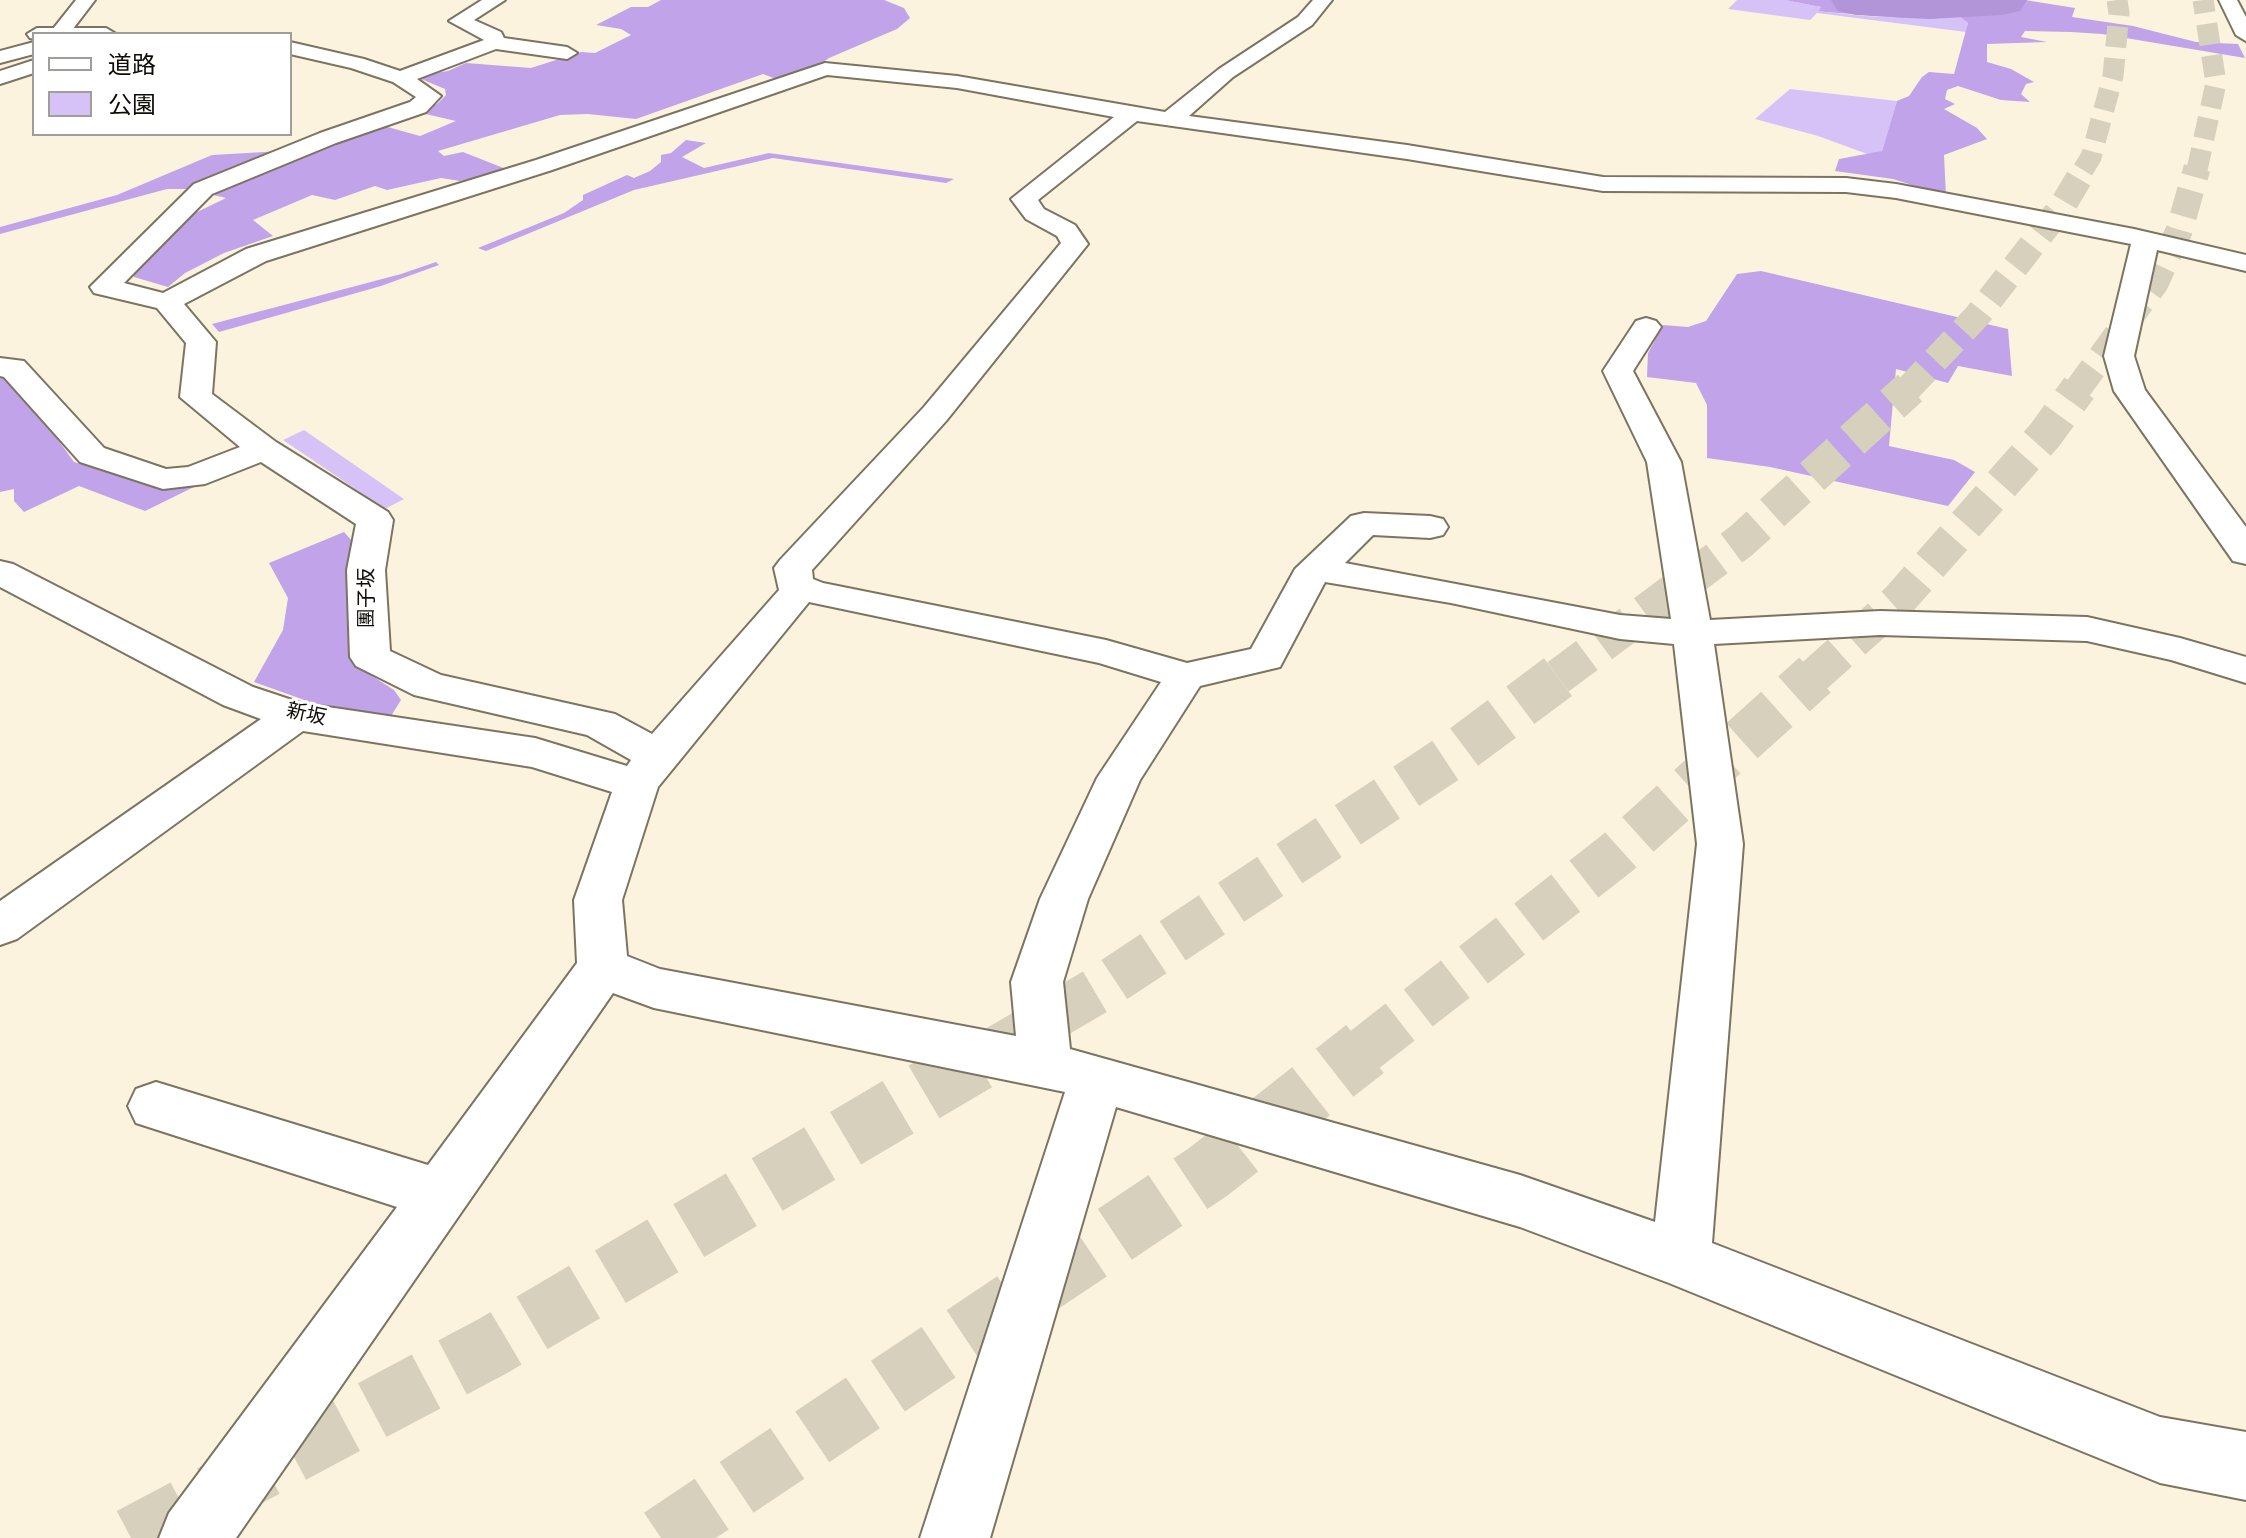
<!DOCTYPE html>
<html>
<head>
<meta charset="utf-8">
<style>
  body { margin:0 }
  #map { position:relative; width:2246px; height:1538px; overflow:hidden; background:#fbf3de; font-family:"Source Sans 3","Noto Sans JP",sans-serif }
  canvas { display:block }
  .legend { position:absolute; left:32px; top:32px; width:260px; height:104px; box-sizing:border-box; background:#fff; border:2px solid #9f9e9b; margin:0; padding:10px 14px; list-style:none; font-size:24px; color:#0e0c05 }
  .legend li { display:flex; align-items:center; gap:16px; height:40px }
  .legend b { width:40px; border:2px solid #9f9e9b }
</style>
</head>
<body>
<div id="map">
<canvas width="2246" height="1538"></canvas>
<ul class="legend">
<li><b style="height:10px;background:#fff"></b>道路</li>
<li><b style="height:22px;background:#d7c2f7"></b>公園</li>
</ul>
</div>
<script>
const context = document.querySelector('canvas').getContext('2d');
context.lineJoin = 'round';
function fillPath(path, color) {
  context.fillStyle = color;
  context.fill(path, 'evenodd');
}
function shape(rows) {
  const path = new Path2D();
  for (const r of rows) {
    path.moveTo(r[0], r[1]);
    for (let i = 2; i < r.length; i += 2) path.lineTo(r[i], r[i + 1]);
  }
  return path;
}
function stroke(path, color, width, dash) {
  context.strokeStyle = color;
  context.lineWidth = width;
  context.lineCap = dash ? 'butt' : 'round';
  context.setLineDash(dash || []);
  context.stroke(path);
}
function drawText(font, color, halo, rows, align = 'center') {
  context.font = font + ' "Source Sans 3","Noto Sans JP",sans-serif';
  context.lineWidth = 6;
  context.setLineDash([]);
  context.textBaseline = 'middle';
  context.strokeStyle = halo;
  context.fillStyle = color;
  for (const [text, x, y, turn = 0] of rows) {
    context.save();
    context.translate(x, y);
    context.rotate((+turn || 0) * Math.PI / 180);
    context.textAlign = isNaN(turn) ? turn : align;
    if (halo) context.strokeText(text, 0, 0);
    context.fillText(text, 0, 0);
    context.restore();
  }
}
fillPath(shape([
  [1737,0,1785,0,1821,7,1820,11,1826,12,1864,16,1936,19,1936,14,1959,15,1968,23,1966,32,1817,13,1810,20,1728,9],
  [1790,89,1897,101,1882,151,1870,155,1818,136,1755,119],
  [304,430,404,499,385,509,283,440]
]), '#d7c2f7');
fillPath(shape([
  [661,0,884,0,904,8,910,18,897,29,829,58,818,66,776,79,763,74,636,119,588,114,560,115,438,151,444,156,463,152,506,169,460,181,441,178,387,190,375,186,335,200,312,195,253,220,273,236,224,253,185,273,168,287,134,277,133,269,185,218,226,198,189,189,167,189,0,234,0,227,117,195,212,155,282,151,366,121,420,136,456,121,417,112,437,104,446,95,445,89,414,76,448,71,466,63,531,68,581,52,595,53,631,35,621,29,596,25,631,7,648,7],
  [1785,0,2025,0,2075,8,2072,17,2133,26,2196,42,2238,44,2245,58,2102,34,2071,32,2025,31,2021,37,2047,42,1987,44,1987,62,2011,69,2034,82,2026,84,2021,94,2030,102,2001,100,1958,86,1947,90,1945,99,1955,104,1944,109,1977,128,1987,139,1944,155,1946,196,1893,179,1835,171,1839,159,1882,151,1897,101,1909,96,1922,77,1929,72,1954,74,1968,23,1958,15,1937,14,1937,19,1902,18,1826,12,1819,11,1821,7],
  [686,140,706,143,682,157,704,168,769,153,954,179,946,183,773,158,634,190,486,251,478,248,564,213,583,200,583,195,627,175,634,178,650,171,661,162,661,155,671,153],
  [436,262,439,265,381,286,219,332,212,324,401,274],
  [1761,271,2008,329,2012,376,1958,366,1948,383,1896,369,1889,446,1954,460,1975,472,1948,506,1770,467,1707,458,1707,405,1696,383,1647,377,1648,353,1663,325,1688,327,1706,321,1737,274],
  [0,369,7,369,74,462,155,487,198,485,145,511,79,486,24,512,14,501,14,489,0,492],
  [344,532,353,542,352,663,394,690,401,700,391,716,310,702,254,682,283,630,288,598,269,563]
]), '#c0a3e8');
fillPath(shape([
  [1831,0,2027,0,2020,11,2002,15,1929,19,1856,15,1838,11,1831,0]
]), '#b295d9');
stroke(shape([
  [2083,170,2091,157,2113,76,2119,13,2117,0],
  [2197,170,2216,83,2203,0]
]), '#d7d0bd', 21, [21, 11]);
stroke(shape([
  [1907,390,1977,316,2063,205,2085,168],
  [2077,390,2155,283,2179,231,2197,168]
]), '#d7d0bd', 27, [27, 14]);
stroke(shape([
  [1558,677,1741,541,1910,388],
  [1813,677,1898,601,2045,435,2079,388]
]), '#d7d0bd', 36, [36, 18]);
stroke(shape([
  [994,1051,1103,987,1452,756,1561,675],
  [1363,1051,1616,854,1815,675]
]), '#d7d0bd', 47, [47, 23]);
stroke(shape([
  [131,1538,493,1346,997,1049],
  [661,1538,1208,1172,1365,1049]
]), '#d7d0bd', 61, [61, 30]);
const minor = shape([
  [482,0,505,0,474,20,501,32,504,38,567,47,577,53,567,59,496,49,417,79,441,96,426,112,336,143,212,194,124,283,163,293,246,249,536,160,825,63,957,76,1165,112,1219,69,1298,17,1313,0,1332,0,1312,25,1233,77,1189,116,1407,145,1603,177,1846,178,1896,184,2134,229,2246,255,2246,271,2157,250,2134,356,2145,390,2246,527,2246,564,2233,561,2114,391,2104,356,2131,244,1896,198,1846,192,1603,191,1407,159,1137,121,1038,200,1044,209,1075,225,1088,244,946,421,812,570,813,579,823,583,1106,640,1187,663,1251,649,1295,569,1351,516,1364,513,1430,516,1443,519,1448,527,1443,535,1430,538,1373,535,1345,563,1620,615,1671,619,1647,462,1603,371,1636,321,1646,318,1656,321,1661,327,1633,371,1681,462,1710,620,1880,611,2087,617,2180,638,2246,657,2246,683,2171,660,2087,641,1880,635,1714,644,1743,844,1712,1243,2160,1417,2246,1432,2246,1500,2160,1483,1669,1283,1520,1227,1116,1107,990,1538,920,1538,1065,1092,654,1008,613,993,236,1538,159,1538,169,1513,397,1207,136,1123,128,1106,136,1089,156,1082,428,1165,577,963,574,900,612,792,532,767,303,731,17,939,0,945,0,901,261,719,223,705,0,587,0,561,13,564,253,687,301,703,535,738,627,766,631,760,587,735,414,695,356,666,350,657,347,570,356,524,261,462,205,484,163,489,80,462,4,377,0,376,0,358,24,361,104,448,166,469,188,467,240,447,180,397,186,343,157,308,94,293,90,287,194,184,320,133,410,102,416,97,393,82,351,68,290,54,290,42,364,59,400,71,484,40,449,21,482,0],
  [827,75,957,88,1114,117,1011,199,1026,219,1057,236,1061,243,924,407,780,560,774,568,779,590,652,734,615,714,441,675,390,651,385,570,393,520,388,512,276,442,212,394,216,342,184,304,266,261,552,170,827,75],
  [1325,582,1451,603,1620,639,1674,644,1697,844,1655,1222,1520,1175,1070,1049,1063,982,1088,899,1140,780,1200,686,1280,667,1325,582],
  [809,602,1099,663,1161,682,1097,778,1040,899,1011,982,1016,1036,660,969,627,956,622,900,658,787,809,602],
  [2219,0,2237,0,2246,17,2246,41,2236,35,2219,0],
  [37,28,106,28,116,34,34,34,34,39,30,38,27,34,37,28],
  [34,42,34,54,0,63,0,51,34,42]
]);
const secondary = shape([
  [76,0,95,0,69,34,49,34,76,0],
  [34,60,34,73,0,84,0,71,34,60]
]);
stroke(minor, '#7b7461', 4);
stroke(secondary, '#7b7461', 4);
fillPath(minor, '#fff');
fillPath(secondary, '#fff');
drawText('20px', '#0e0c05', '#fff', [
  ["團子坂",369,598,-90],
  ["新坂",306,716,12]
]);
</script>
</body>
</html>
